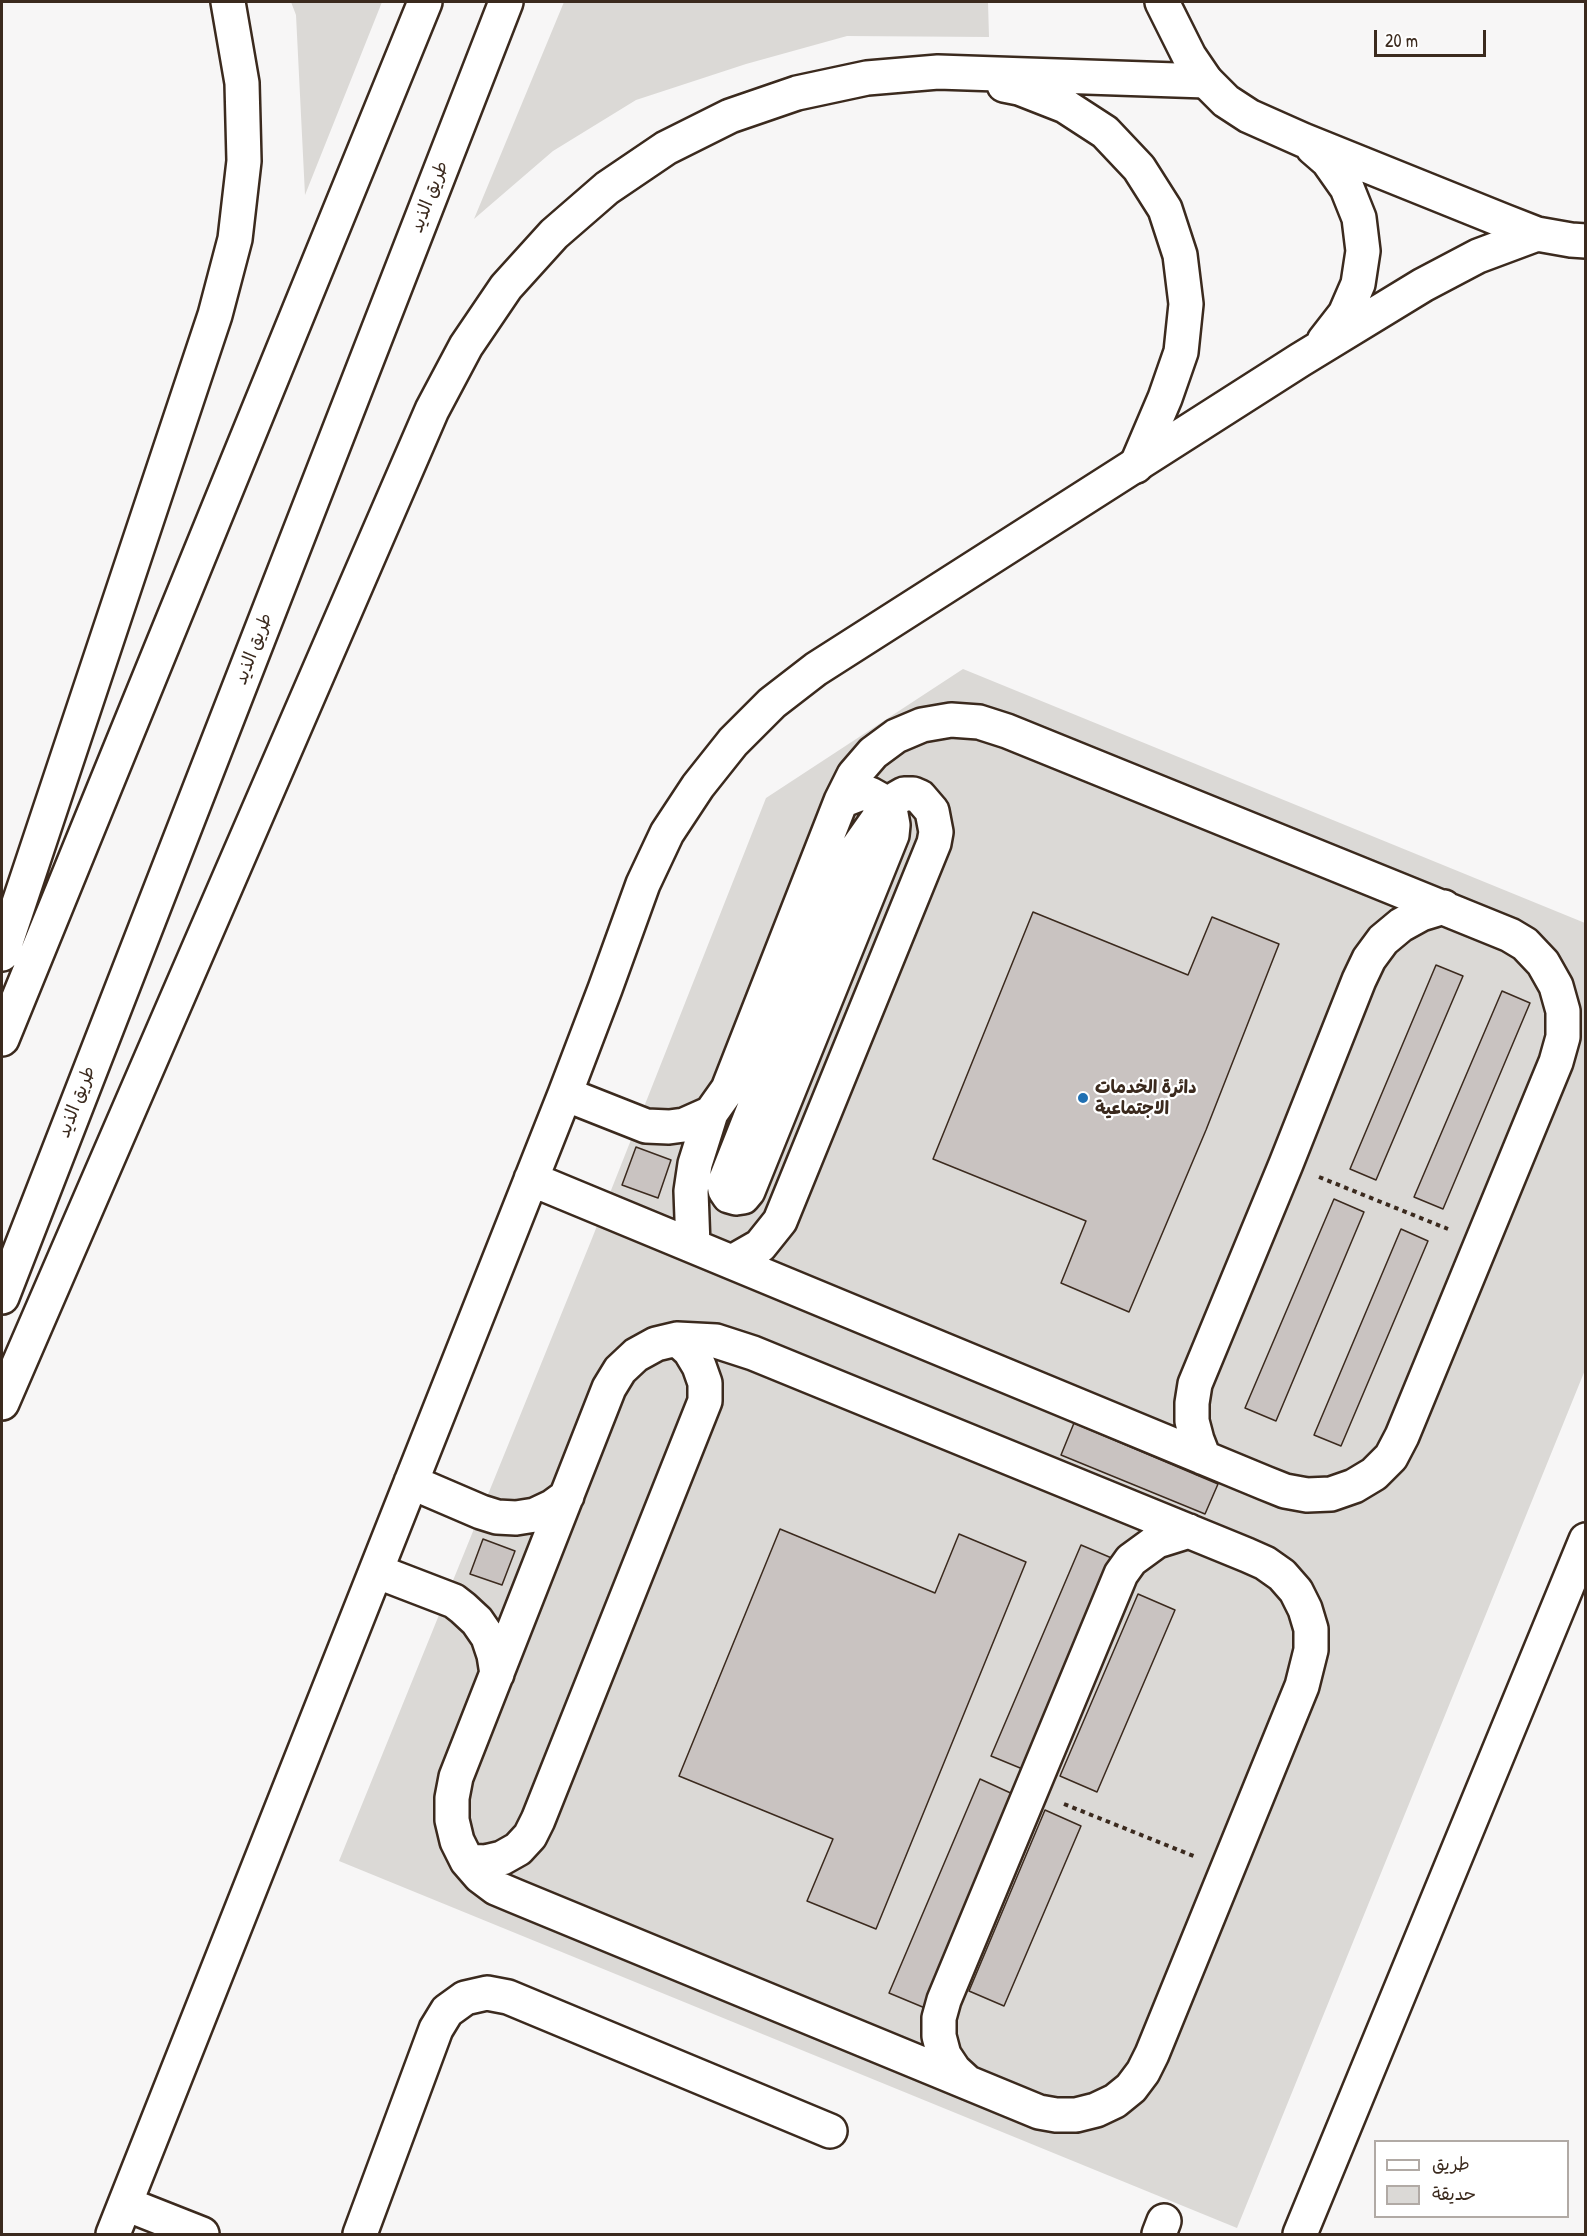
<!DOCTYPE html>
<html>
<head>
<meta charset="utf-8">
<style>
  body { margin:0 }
  #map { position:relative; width:1587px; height:2236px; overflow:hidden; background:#f7f6f6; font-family:"Patrick Hand","Playpen Sans Arabic",sans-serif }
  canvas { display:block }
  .frame { position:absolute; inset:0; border:3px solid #3b2a1e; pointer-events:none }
  .legend { position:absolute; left:1374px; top:2140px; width:195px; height:78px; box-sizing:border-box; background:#fff; border:2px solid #b1aaa5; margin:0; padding:8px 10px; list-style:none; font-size:18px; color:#3b2a1e }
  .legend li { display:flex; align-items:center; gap:12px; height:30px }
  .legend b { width:30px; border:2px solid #b1aaa5 }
  .scale { position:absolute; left:1374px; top:30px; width:112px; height:27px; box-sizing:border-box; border:3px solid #3b2a1e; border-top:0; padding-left:8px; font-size:18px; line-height:21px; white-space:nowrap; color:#3b2a1e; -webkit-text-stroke:4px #fff; paint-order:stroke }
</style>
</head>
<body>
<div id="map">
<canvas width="1587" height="2236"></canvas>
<div class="frame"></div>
<ul class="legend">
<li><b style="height:8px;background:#fff"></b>طريق</li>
<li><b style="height:16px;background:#dbd9d6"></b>حديقة</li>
</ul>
<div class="scale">20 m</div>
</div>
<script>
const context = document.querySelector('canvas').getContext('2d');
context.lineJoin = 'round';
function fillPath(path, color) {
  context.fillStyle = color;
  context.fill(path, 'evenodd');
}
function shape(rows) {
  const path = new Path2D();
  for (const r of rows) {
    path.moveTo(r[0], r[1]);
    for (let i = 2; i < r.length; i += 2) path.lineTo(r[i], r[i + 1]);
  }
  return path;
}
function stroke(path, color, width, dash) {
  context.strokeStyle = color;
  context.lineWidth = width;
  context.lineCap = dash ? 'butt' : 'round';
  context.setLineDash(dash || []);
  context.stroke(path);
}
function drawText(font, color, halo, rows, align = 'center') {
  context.font = font + ' "Patrick Hand","Playpen Sans Arabic",sans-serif';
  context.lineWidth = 4.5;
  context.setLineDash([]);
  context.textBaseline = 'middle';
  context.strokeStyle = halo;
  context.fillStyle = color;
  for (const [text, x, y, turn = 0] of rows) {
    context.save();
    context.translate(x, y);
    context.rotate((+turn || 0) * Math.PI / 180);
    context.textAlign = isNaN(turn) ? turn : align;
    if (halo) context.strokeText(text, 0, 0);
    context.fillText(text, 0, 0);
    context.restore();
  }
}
fillPath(shape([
  [291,2,382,2,305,195,296,15],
  [564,2,988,2,989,37,847,36,746,64,636,100,553,151,474,219],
  [963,669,1585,923,1585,1370,1237,2228,339,1861,591,1241,766,798]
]), '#dbd9d6');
const building = shape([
  [1033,912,1188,975,1212,917,1279,944,1206,1130,1129,1312,1061,1283,1086,1221,933,1159,1033,912],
  [1436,965,1463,976,1376,1180,1350,1169,1436,965],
  [1502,991,1530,1003,1443,1209,1414,1197,1502,991],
  [636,1147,671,1160,658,1198,622,1185,636,1147],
  [1334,1199,1364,1212,1276,1421,1245,1408,1334,1199],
  [1401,1229,1428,1241,1341,1446,1314,1435,1401,1229],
  [1074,1423,1218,1484,1205,1514,1061,1455,1074,1423],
  [780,1529,935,1593,959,1534,1026,1562,876,1929,807,1901,833,1839,679,1776,780,1529],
  [483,1539,515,1551,502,1585,470,1574,483,1539],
  [1081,1545,1114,1559,1025,1770,991,1756,1081,1545],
  [1138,1594,1175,1610,1097,1792,1060,1776,1138,1594],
  [980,1779,1015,1795,925,2008,889,1993,980,1779],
  [1045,1810,1081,1826,1004,2006,969,1991,1045,1810]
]);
fillPath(building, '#c9c3c1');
stroke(building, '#3b2a1e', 1.5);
const minor = shape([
  [1162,2,1189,56,1206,81,1226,101,1249,116,1303,140,1504,221,1537,234,1571,240,1586,241],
  [1313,148,1328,161,1347,188,1359,218,1363,251,1358,284,1345,314,1324,341],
  [531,1179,1265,1483,1285,1491,1307,1495,1331,1494,1354,1486,1374,1474,1391,1457,1402,1436,1556,1062,1563,1037,1563,1011,1556,986,1543,963,1525,944,1510,935,1007,731,979,722,951,720,922,725,896,736,873,753,854,775,841,801,728,1089,711,1113,684,1125,669,1127,646,1126,565,1094],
  [693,1246,691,1191,695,1164,711,1113],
  [732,1262,760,1246,780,1221,934,843,936,832,932,811,920,797,913,794,904,794,897,798,887,806,856,850,724,1184,725,1190,729,1196,736,1198,743,1197,748,1191,892,835,893,825,891,814,887,806,879,799,870,794,859,794,841,801],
  [677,1339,716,1341,753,1353,1247,1555,1265,1563,1282,1575,1296,1591,1305,1609,1311,1629,1311,1650,1302,1686,1152,2054,1143,2072,1131,2088,1115,2101,1096,2110,1076,2115,1056,2115,1039,2112,515,1896,496,1888,480,1876,467,1861,457,1841,452,1820,452,1798,456,1777,609,1388,620,1370,636,1355,656,1344,677,1339],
  [1204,1458,1197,1440,1192,1421,1192,1403,1195,1384,1286,1164,1359,980,1369,959,1383,940,1401,925,1421,914,1444,907],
  [411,1482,481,1512,497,1517,516,1518,535,1515,552,1507,567,1496],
  [376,1571,454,1601,463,1608,477,1621,488,1637,494,1655,497,1674],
  [467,1861,485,1862,502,1858,518,1849,530,1836,538,1820,705,1401,705,1383,699,1366,690,1351,677,1339],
  [967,2082,954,2070,944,2055,939,2036,939,2018,944,2000,1121,1574,1131,1560,1157,1541,1189,1531],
  [126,2204,202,2234],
  [113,2234,565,1094,605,989,643,884,667,833,698,786,733,742,772,703,816,669,1300,360,1423,285,1478,256,1537,234],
  [360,2234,436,2029,447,2011,465,1998,487,1993,508,1997,830,2131],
  [1159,2234,1164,2221],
  [1300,2234,1586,1540]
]);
const highway = shape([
  [1004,85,1019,88,1065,106,1105,132,1139,168,1165,209,1180,255,1186,304,1181,352,1165,398,1136,466],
  [2,954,215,315,235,239,244,161,242,83,228,2],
  [2,1039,425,2],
  [2,1297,506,2],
  [2,1403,432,410,466,346,506,287,554,234,607,188,666,148,730,116,797,93,867,78,938,72,1206,81]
]);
stroke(minor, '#3b2a1e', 38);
stroke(highway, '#3b2a1e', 38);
stroke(shape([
  [1319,1177,1448,1229],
  [1064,1804,1196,1857]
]), '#3b2a1e', 4, [4.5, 4.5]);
stroke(minor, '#fff', 33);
stroke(highway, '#fff', 33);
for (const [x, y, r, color] of [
  [1083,1098,6,"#1f6fb2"]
]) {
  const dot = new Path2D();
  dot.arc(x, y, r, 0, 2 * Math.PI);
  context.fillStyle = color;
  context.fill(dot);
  stroke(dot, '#fff', 2);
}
drawText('18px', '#3b2a1e', '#fff', [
  ["طريق الذيد",430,197,-69],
  ["طريق الذيد",254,649,-69],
  ["طريق الذيد",77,1102,-69]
]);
drawText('bold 18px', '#3b2a1e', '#fff', [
  ["دائرة الخدمات",1095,1088],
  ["الاجتماعية",1095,1109]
], 'left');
</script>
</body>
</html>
